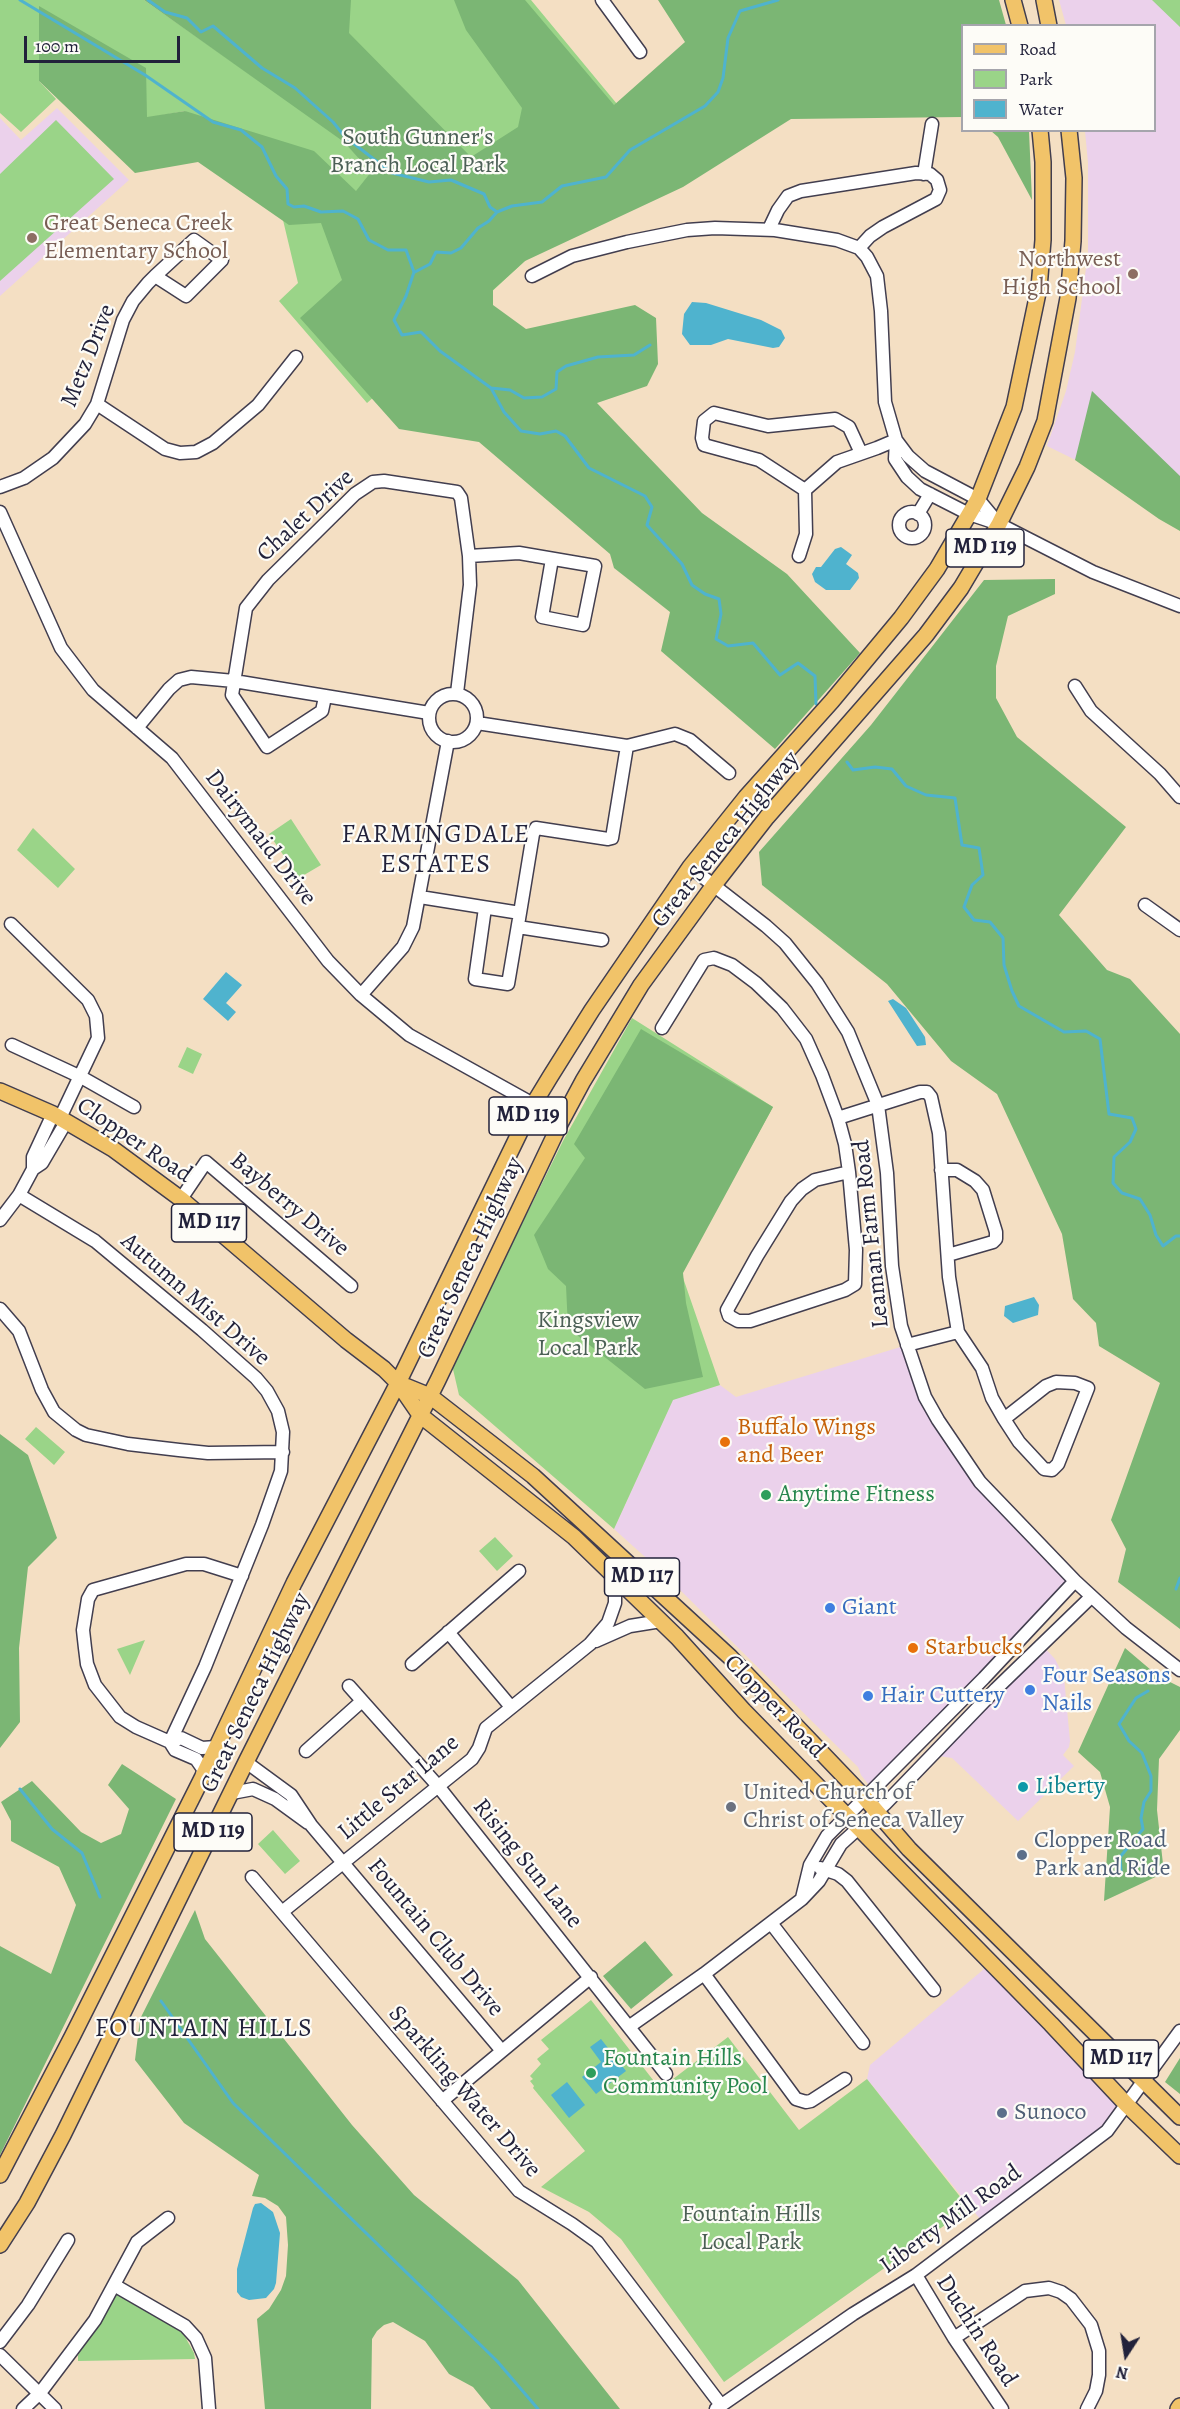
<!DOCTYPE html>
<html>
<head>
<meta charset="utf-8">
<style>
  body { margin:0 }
  #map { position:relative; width:1180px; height:2409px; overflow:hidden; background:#f4dfc3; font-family:Alegreya,serif }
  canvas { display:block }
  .legend { position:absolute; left:961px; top:24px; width:195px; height:108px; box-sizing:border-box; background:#fdfcf7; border:2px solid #a5a5ac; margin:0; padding:8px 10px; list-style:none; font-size:18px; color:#22223b }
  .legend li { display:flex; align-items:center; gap:12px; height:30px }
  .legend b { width:30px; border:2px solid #a5a5ac }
  .north { position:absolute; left:1096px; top:2325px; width:60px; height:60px; -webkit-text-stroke:4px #fdfcf7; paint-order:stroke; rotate:192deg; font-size:16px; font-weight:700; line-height:24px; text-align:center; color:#22223b }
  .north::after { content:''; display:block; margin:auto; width:21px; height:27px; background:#22223b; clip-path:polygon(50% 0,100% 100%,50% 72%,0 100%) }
  .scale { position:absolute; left:24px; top:36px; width:156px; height:27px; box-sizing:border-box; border:3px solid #22223b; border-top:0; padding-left:8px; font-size:18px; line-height:21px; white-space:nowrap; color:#22223b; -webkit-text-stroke:4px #fdfcf7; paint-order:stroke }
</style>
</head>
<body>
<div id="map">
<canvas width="1180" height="2409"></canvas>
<ul class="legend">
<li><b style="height:8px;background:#f1c369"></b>Road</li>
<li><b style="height:16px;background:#9ad488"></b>Park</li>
<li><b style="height:16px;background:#4fb3ce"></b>Water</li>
</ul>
<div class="north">N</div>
<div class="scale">100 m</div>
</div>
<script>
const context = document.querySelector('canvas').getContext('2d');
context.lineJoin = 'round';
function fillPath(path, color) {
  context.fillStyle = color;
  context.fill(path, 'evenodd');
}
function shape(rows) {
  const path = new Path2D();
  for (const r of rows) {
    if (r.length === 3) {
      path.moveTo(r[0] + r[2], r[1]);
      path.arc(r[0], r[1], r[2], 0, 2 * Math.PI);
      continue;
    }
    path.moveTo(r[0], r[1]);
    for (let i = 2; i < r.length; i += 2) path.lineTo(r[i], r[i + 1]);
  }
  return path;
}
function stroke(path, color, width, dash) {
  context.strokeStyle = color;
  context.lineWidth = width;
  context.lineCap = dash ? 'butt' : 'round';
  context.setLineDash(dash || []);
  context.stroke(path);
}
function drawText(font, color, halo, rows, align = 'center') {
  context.font = font + ' Alegreya,serif';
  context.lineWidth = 4.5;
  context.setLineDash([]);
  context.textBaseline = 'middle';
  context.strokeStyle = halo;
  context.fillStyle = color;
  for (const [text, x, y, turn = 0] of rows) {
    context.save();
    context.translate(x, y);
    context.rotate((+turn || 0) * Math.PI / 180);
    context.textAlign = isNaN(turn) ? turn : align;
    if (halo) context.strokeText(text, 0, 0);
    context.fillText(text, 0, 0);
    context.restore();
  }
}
fillPath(shape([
  [1059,0,1180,0,1180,511,1047,446,1066,391,1075,352,1088,253,1088,163,1085,131,1154,130,1154,26,1066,25],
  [57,108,129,180,0,296,0,118,21,140],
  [907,1345,953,1444,1075,1581,872,1789,861,1775,858,1767,663,1573,614,1529,673,1399,720,1385,736,1397],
  [1042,1645,1055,1659,1064,1677,1070,1741,1069,1747,1063,1755,1074,1766,1018,1821,952,1758,932,1755],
  [990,1964,1127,2105,1107,2131,984,2224,867,2079,870,2065]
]), '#ebd1eb');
fillPath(shape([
  [0,0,144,0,261,82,254,0,531,0,617,104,649,146,446,334,367,403,279,301,298,283,283,220,185,111,147,118,39,81,56,99,21,132,0,113],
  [1152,0,1180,0,1180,27],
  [56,120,114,179,0,281,0,174],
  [291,819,321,865,299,878,269,834],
  [33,828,75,869,58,888,17,850],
  [632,1018,773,1107,681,1272,720,1385,673,1400,614,1529,459,1395,452,1365,563,1141],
  [187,1047,202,1054,193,1074,178,1067],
  [36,1427,65,1452,54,1465,25,1439],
  [495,1537,513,1556,497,1571,479,1551],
  [145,1640,130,1675,117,1649],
  [273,1830,300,1861,285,1874,258,1844],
  [591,2000,660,2089,728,2037,799,2130,867,2079,969,2208,724,2382,621,2239,589,2212,541,2187,585,2151,533,2088,534,2086,530,2081,533,2079,530,2076,541,2064,537,2059,549,2049,541,2040],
  [120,2293,183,2333,194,2353,195,2359,78,2361,78,2355,116,2294]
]), '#9ad488');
fillPath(shape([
  [144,0,351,0,349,33,471,157,518,127,522,108,466,30,454,0,525,0,614,105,685,42,658,0,999,0,1006,25,962,26,962,117,791,119,683,187,525,261,493,290,493,305,526,329,635,305,656,318,658,364,647,386,597,403,702,513,787,574,860,653,775,749,661,651,670,612,614,568,610,554,479,442,399,429,300,318,342,280,321,223,289,225,198,162,135,173,39,81,39,6,146,68,147,117,185,111,314,151,356,191,371,172,344,142],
  [991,131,1029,131,1032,200,998,137],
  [1092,391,1180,476,1180,531,1159,519,1075,460],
  [1055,579,1055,594,1008,616,996,666,996,698,1017,737,1126,827,1059,915,1107,970,1130,979,1180,1034,1180,1629,1118,1582,1126,1549,1111,1520,1160,1383,1099,1346,1096,1323,1073,1299,1062,1234,997,1094,951,1061,887,984,762,885,759,852,871,725,984,580],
  [641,1029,773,1107,683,1273,686,1303,703,1377,645,1389,568,1328,566,1286,548,1269,534,1235,585,1158,574,1144],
  [0,1434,28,1455,57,1538,28,1567,19,1648,20,1722,0,1748],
  [1125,1648,1158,1676,1180,1687,1180,1730,1159,1759,1157,1810,1164,1873,1104,1901,1110,1807,1100,1772,1078,1752],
  [122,1764,176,1799,0,2155,0,1946,51,1974,76,1905,59,1867,11,1841,11,1821,1,1802,32,1781,81,1832,101,1843,121,1834,129,1809,108,1785],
  [195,1910,205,1939,352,2125,414,2195,518,2280,620,2409,491,2409,473,2387,449,2374,425,2341,393,2322,384,2325,377,2331,372,2339,371,2409,265,2409,257,2319,269,2309,281,2290,286,2276,288,2245,286,2217,278,2206,265,2198,252,2196,259,2175,184,2123,135,2060,140,2019],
  [645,1941,673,1975,631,2009,603,1976],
  [1180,2058,1180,2094,1165,2082]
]), '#7bb674');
fillPath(shape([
  [692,302,706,303,761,320,781,330,785,338,779,347,773,348,728,339,711,345,690,345,682,334,684,314],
  [841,547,852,555,846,564,858,573,859,578,850,590,826,590,815,582,812,574,816,567,821,567,835,549],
  [226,972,242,985,226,1003,236,1012,228,1021,203,999],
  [893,999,906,1008,925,1037,926,1045,917,1046,888,1001],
  [1034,1297,1039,1305,1038,1315,1013,1323,1004,1316,1005,1306],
  [601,2039,626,2071,596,2094,582,2077,601,2062,590,2047],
  [567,2082,585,2105,569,2118,551,2095],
  [261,2203,273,2212,280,2233,276,2283,274,2289,266,2298,249,2300,241,2297,237,2292,237,2269,253,2208,255,2204]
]), '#4fb3ce');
stroke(shape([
  [20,0,145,75,213,122,241,130,262,147,276,176,287,189,288,204,294,207,304,206,321,212,343,211,358,219,369,240,388,250,406,250,414,272,406,296,394,320,402,335,421,332,440,351,491,388,504,412,521,431,540,434,556,431,565,436,589,468,645,496,652,507,647,525,682,564,692,585,705,594,719,599,721,614,716,639,728,646,753,643,780,675,798,663,815,676,816,704],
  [148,0,165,12,187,18,201,32,213,26,262,68,295,88,333,122,345,137,392,173,429,182,451,180,484,194,490,207,497,212,512,206,542,202,562,186,606,177,630,150,705,106,718,92,723,78,728,38,740,11,778,0],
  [415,272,430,264,436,252,451,253,461,248,478,228,489,221,497,212],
  [491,388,510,390,524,398,542,397,556,389,557,372,566,366,598,357,634,355,650,345],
  [847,762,853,770,875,767,892,769,906,786,926,795,955,798,962,845,979,848,983,875,972,885,964,907,974,920,990,922,1003,938,1004,965,1012,991,1019,1006,1064,1032,1086,1031,1100,1039,1109,1114,1132,1118,1136,1129,1130,1142,1114,1157,1113,1183,1122,1193,1140,1199,1150,1215,1156,1235,1163,1246,1176,1236,1180,1236],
  [1176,1589,1180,1578],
  [20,1789,52,1829,82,1853,100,1897],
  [1121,1871,1120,1857,1143,1829,1141,1818,1144,1802,1151,1791,1151,1776,1142,1753,1129,1741,1119,1724,1136,1698,1148,1691],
  [161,2001,233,2103,497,2361,538,2409]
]), '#4fb3ce', 3);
const minor = shape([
  [602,0,640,52],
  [924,174,932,124],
  [769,229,778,210,788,196,801,191,916,173,930,174,937,180,940,190,936,199,883,227,870,236,859,248],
  [532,276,572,256,627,242,687,230,715,228,775,230,837,240,859,248,867,257,877,276,881,311,885,402,896,440,895,459,907,477,920,489,969,514,999,524,1093,572,1180,606],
  [97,404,165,449,180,453,196,452,213,443,258,405,296,357],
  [896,440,908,456,925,471,978,499,998,523],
  [861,453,849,427,835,419,768,426,714,413,704,421,702,438,704,445,759,460,805,490,837,462,877,448,896,440],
  [0,487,24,478,53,458,85,424,97,404,123,320,133,301,148,283,155,276,194,240,222,260,186,296,155,276],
  [0,512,61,648,93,690,172,758,328,961,361,995,409,1035,526,1100,561,1122],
  [912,525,13],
  [918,514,930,494],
  [469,556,519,553,595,566,583,625,542,617,552,559],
  [799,556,806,534,805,490],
  [1075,686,1091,711,1160,774,1180,797],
  [453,718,24],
  [325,697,322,711,267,747,232,695,246,608,268,580,355,494,373,482,384,481,457,492,461,498,469,556,470,585,457,693],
  [477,723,627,746,675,734,690,740,729,773],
  [137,728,169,689,179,680,191,677,234,681,429,713],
  [690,867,766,926,785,943,817,983,848,1032,878,1105,887,1173,892,1266,901,1326,925,1397,938,1420,980,1482,1075,1581,1126,1628,1180,1670],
  [420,897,520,913,533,834,536,828,608,839,612,838,627,746],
  [1145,905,1180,930],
  [485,908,475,979,508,984,520,913],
  [11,924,88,1000,96,1016,98,1038,60,1118],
  [518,927,602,940],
  [361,995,403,947,413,927,448,741],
  [662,1028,704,960,714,958,732,965,756,983,782,1008,806,1039,822,1075,838,1118,845,1144,849,1172],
  [12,1045,81,1077,134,1107],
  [838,1118,920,1092,927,1092,931,1097,939,1133,949,1277,958,1332,982,1368,992,1398,1004,1419],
  [33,1169,33,1157,53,1114],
  [941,1170,957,1170,975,1181,983,1190,996,1232,996,1239,993,1242,948,1255],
  [849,1172,856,1250,855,1284,845,1290,750,1321,738,1321,729,1316,727,1310,757,1256,791,1201,802,1189,815,1180,849,1172],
  [19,1195,95,1241,202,1330,256,1378,267,1391,278,1411,283,1432,281,1471,262,1525,205,1667,170,1742],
  [181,1199,206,1162,351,1286],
  [0,1220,19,1195,33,1169,42,1163,66,1122],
  [0,1309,19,1331,42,1390,54,1412,76,1430,86,1435,128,1444,179,1450,208,1453,283,1452],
  [907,1345,958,1332],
  [1056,1382,1075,1383,1088,1388,1058,1464,1052,1470,1044,1469,1019,1442,1004,1419,1046,1386,1056,1382],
  [448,1632,511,1707],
  [596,1641,630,1626,661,1621],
  [412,1664,519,1571],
  [349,1686,438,1786,666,2074],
  [170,1742,181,1738,202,1748,216,1747],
  [306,1751,362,1701],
  [246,1762,291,1795,311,1825,502,2051],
  [202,1778,203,1769,196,1759,175,1750,170,1742,136,1727,120,1717,95,1685,87,1664,85,1648,83,1630,88,1599,93,1590,186,1564,204,1564,242,1576],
  [232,1793,253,1789,275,1799,308,1823],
  [820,1868,838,1874,847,1881,934,1990],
  [252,1877,519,2191,572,2224,597,2242,721,2405],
  [802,1898,810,1865,827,1836,984,1678,1075,1581],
  [282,1912,472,1759,479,1748,486,1728,590,1644,608,1623,615,1603,615,1579],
  [771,1923,863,2043],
  [704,1974,796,2099,806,2102,811,2101,845,2079],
  [630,2026,704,1974,802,1899,819,1881,841,1844,885,1804,996,1689,1091,1597],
  [442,2101,591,1977],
  [916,2275,954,2338,1002,2409],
  [114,2285,185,2326,196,2338,205,2358,209,2409],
  [954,2338,1025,2291,1049,2288,1061,2292,1071,2299,1091,2325,1099,2351,1099,2375,1096,2391,1087,2409],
  [0,2342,28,2305,68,2240],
  [0,2355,55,2409],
  [23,2409,40,2393,95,2320,137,2242,168,2218],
  [716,2409,853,2314,916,2275,1107,2131,1180,2031]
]);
const major = shape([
  [1013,0,1020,26],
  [1044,0,1049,26],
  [0,1091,53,1114,113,1149,181,1199,346,1340,384,1369,398,1383,420,1415,574,1537,677,1637,744,1711,1051,2024,1127,2105,1180,2156],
  [398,1383,430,1396,533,1476,730,1657,864,1797,909,1849,1180,2117],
  [0,2175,72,2037,202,1778,294,1583,398,1383,533,1105,550,1077,592,1010,690,867,746,797,832,701,901,618,937,569,978,499,1014,407,1039,288,1043,240,1043,162,1040,130],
  [0,2245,27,2203,63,2135,246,1762,438,1380,561,1122,583,1081,641,985,714,885,767,817,926,635,961,588,999,524,1027,467,1045,421,1068,298,1073,241,1074,178,1069,130],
  [1178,2409,1180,2406]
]);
stroke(minor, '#423e4f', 15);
stroke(major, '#423e4f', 18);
stroke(minor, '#fff', 12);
stroke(major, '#f1c369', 15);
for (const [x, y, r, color] of [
  [32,238,6,"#8d6e63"],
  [1133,274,6,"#8d6e63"],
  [725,1442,6,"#e8710a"],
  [766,1495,6,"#2e9e5b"],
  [830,1608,6,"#3f7fe0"],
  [913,1648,6,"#e8710a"],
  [1030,1690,6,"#3f7fe0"],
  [868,1696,6,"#3f7fe0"],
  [1023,1787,6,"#0f9aa8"],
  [731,1807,6,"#6b7280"],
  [1022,1855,6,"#5c6f8a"],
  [591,2073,6,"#2e9e5b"],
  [1002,2113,6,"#5c6f8a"]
]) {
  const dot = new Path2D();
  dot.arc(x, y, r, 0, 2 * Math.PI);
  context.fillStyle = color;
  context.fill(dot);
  stroke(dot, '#fdfcf7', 2);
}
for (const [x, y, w] of [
  [985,548,78],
  [528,1116,78],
  [209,1223,75],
  [642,1577,75],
  [213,1832,78],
  [1121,2059,75]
]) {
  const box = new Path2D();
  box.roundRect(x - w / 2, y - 19, w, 38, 4.5);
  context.fillStyle = '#fdfcf7';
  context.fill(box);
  stroke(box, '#22223b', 1.5);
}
drawText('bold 22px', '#22223b', null, [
  ["MD 119",985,548],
  ["MD 119",528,1116],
  ["MD 117",209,1223],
  ["MD 117",642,1577],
  ["MD 119",213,1832],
  ["MD 117",1121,2059]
]);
drawText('24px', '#4c6056', '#fdfcf7', [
  ["South Gunner's",418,138],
  ["Branch Local Park",418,166],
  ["Kingsview",588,1321],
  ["Local Park",588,1349],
  ["Fountain Hills",751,2215],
  ["Local Park",751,2243]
]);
drawText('24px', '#785e54', '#fdfcf7', [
  ["Great Seneca Creek",44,224],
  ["Elementary School",44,252],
  ["Northwest",1121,260,"right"],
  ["High School",1121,288,"right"]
], 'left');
drawText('24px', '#22223b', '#fdfcf7', [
  ["Metz Drive",89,356,-68],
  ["Chalet Drive",306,516,-43],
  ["Dairymaid Drive",260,838,52],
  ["Great Seneca Highway",726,840,-51],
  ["Clopper Road",134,1141,34],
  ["Bayberry Drive",289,1205,40],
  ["Leaman Farm Road",872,1234,-96],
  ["Great Seneca Highway",471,1258,-65],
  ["Autumn Mist Drive",195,1300,41],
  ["Great Seneca Highway",256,1693,-64],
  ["Clopper Road",774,1707,46],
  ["Little Star Lane",399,1788,-40],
  ["Rising Sun Lane",527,1864,51],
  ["Fountain Club Drive",435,1938,50],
  ["Sparkling Water Drive",464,2092,49],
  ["Liberty Mill Road",951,2220,-36],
  ["Duchin Road",976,2331,57]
]);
drawText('24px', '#c56008', '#fdfcf7', [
  ["Buffalo Wings",737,1428],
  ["and Beer",737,1456],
  ["Starbucks",925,1648]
], 'left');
drawText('24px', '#27864d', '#fdfcf7', [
  ["Anytime Fitness",778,1495],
  ["Fountain Hills",603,2059],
  ["Community Pool",603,2087]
], 'left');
drawText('24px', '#366cbe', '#fdfcf7', [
  ["Giant",842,1608],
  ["Four Seasons",1042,1676],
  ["Nails",1042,1704],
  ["Hair Cuttery",880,1696]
], 'left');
drawText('24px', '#0d838f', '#fdfcf7', [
  ["Liberty",1035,1787]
], 'left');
drawText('24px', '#5b616d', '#fdfcf7', [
  ["United Church of",743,1793],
  ["Christ of Seneca Valley",743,1821]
], 'left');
drawText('24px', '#4e5e75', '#fdfcf7', [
  ["Clopper Road",1034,1841],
  ["Park and Ride",1034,1869],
  ["Sunoco",1014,2113]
], 'left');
context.letterSpacing = '1.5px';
drawText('26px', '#22223b', '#fdfcf7', [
  ["FARMINGDALE",436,836],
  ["ESTATES",436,866],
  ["FOUNTAIN HILLS",204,2030]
]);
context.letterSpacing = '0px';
</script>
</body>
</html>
